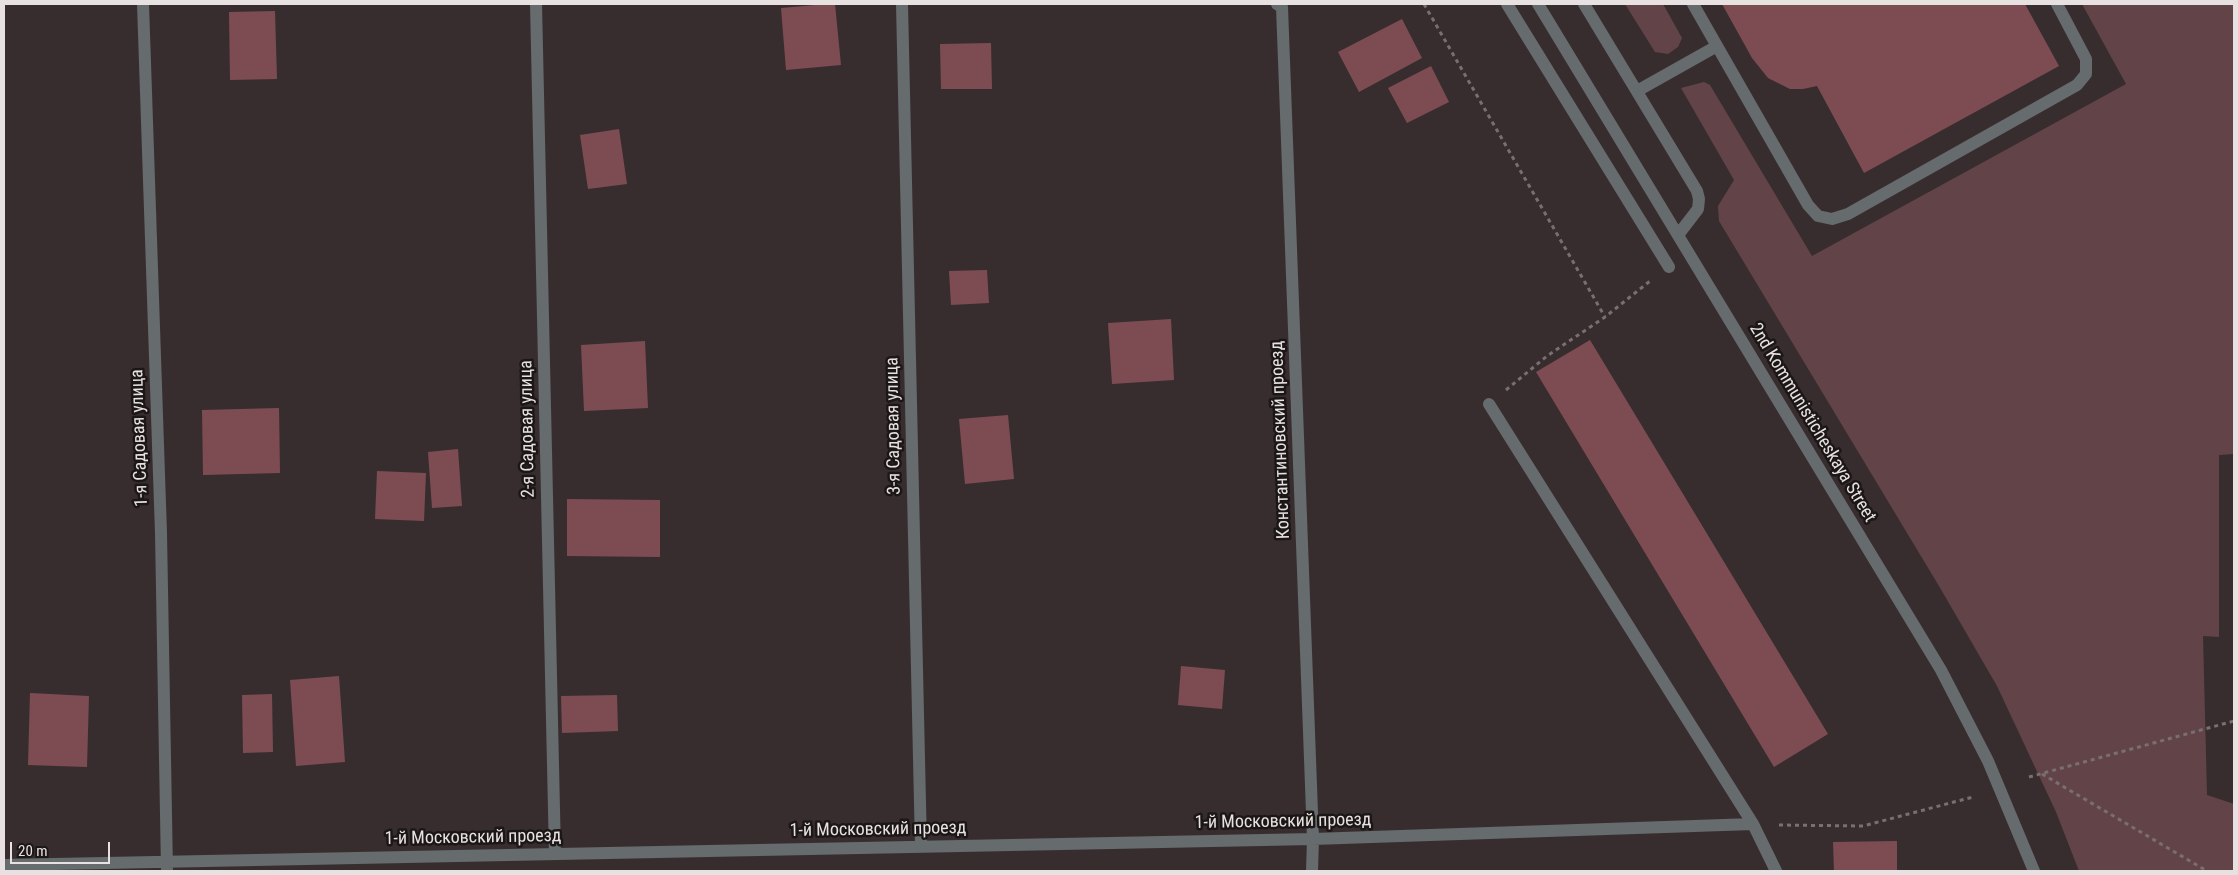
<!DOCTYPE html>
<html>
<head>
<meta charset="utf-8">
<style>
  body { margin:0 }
  #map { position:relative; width:2238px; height:875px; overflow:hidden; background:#382d2e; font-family:"Roboto Condensed",sans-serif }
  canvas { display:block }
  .frame { position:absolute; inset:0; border:5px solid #e8e1e2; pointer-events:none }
  .scale { position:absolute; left:10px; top:842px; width:100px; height:22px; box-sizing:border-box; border:2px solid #e8e1e2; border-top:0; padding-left:6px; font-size:15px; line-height:18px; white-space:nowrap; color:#e8e1e2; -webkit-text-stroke:4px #1c1717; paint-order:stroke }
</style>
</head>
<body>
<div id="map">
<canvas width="2238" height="875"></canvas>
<div class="frame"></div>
<div class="scale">20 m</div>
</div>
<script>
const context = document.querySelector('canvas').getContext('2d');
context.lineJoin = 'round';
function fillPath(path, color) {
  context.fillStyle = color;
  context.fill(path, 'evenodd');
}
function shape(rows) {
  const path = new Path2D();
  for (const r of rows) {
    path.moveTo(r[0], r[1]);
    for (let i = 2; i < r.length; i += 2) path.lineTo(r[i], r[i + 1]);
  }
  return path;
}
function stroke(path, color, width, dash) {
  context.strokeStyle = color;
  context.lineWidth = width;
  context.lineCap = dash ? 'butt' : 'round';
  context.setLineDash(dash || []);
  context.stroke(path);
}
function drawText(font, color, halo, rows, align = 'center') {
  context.font = font + ' "Roboto Condensed",sans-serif';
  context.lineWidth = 5;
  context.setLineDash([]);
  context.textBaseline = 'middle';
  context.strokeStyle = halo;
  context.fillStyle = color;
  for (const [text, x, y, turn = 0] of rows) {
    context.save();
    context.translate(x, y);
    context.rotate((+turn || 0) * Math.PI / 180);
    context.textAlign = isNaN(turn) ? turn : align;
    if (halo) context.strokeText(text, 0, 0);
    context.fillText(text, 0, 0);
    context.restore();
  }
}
fillPath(shape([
  [1625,4,1663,4,1682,38,1678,47,1668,54,1655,52],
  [2082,4,2234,4,2234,454,2219,455,2219,637,2203,636,2207,795,2234,804,2234,871,2079,871,2056,812,1997,686,1939,586,1719,221,1718,206,1734,180,1681,88,1704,82,1710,85,1812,256,2126,84]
]), '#624448');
fillPath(shape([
  [827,4,835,4,841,65,786,70,781,8],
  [1722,4,2025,4,2059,66,1864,173,1817,86,1803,89,1790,89,1768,78,1752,58],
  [275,11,277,79,230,80,229,12],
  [1402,19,1422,58,1359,92,1338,52],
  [991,43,992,89,941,89,940,44],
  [1431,66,1449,102,1407,123,1388,88],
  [619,129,627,184,588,189,580,135],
  [987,270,989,303,951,305,949,271],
  [1171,319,1174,380,1112,384,1108,323],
  [1590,340,1828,734,1774,767,1536,372],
  [645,341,648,408,584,411,581,345],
  [279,408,280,473,203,475,202,410],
  [1008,415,1014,479,965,484,959,419],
  [458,449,462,506,432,508,428,452],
  [377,471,426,473,424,521,375,519],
  [567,499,660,500,660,557,567,556],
  [1181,666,1225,670,1222,709,1178,705],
  [339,676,345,762,296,766,290,680],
  [30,693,89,696,87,767,28,765],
  [272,694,273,752,243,753,242,695],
  [617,695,618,731,562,733,561,696],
  [1897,841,1897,871,1834,871,1833,842]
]), '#7d4c53');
stroke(shape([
  [1424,4,1605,317],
  [1506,390,1547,356,1605,317,1650,281],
  [2042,774,2207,871],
  [2029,777,2234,721],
  [1779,825,1863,826,1973,797]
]), '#796f70', 3, [4, 4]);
stroke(shape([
  [143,4,161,533,167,871],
  [536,4,555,854],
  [902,4,921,847],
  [1277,4,1282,7,1313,839,1312,871],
  [1507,4,1669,267],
  [1538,4,1941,670,1988,761,2034,871],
  [1584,4,1697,191,1699,199,1698,209,1678,235],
  [1693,4,1808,205,1818,216,1832,219,1848,214,2077,85,2086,74,2086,59,2057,4],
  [1637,91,1717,46],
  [1489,404,1753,824,1776,871],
  [4,865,1313,839,1753,824]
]), '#666b6d', 12);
drawText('18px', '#e8e1e2', '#1c1717', [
  ["2nd Kommunisticheskaya Street",1812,423,59],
  ["3-я Садовая улица",894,426,-91],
  ["2-я Садовая улица",528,429,-91],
  ["1-я Садовая улица",140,438,-92],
  ["Константиновский проезд",1281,440,-92],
  ["1-й Московский проезд",1283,822,-1],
  ["1-й Московский проезд",878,830,-1],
  ["1-й Московский проезд",473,838,-1]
]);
</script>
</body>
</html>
